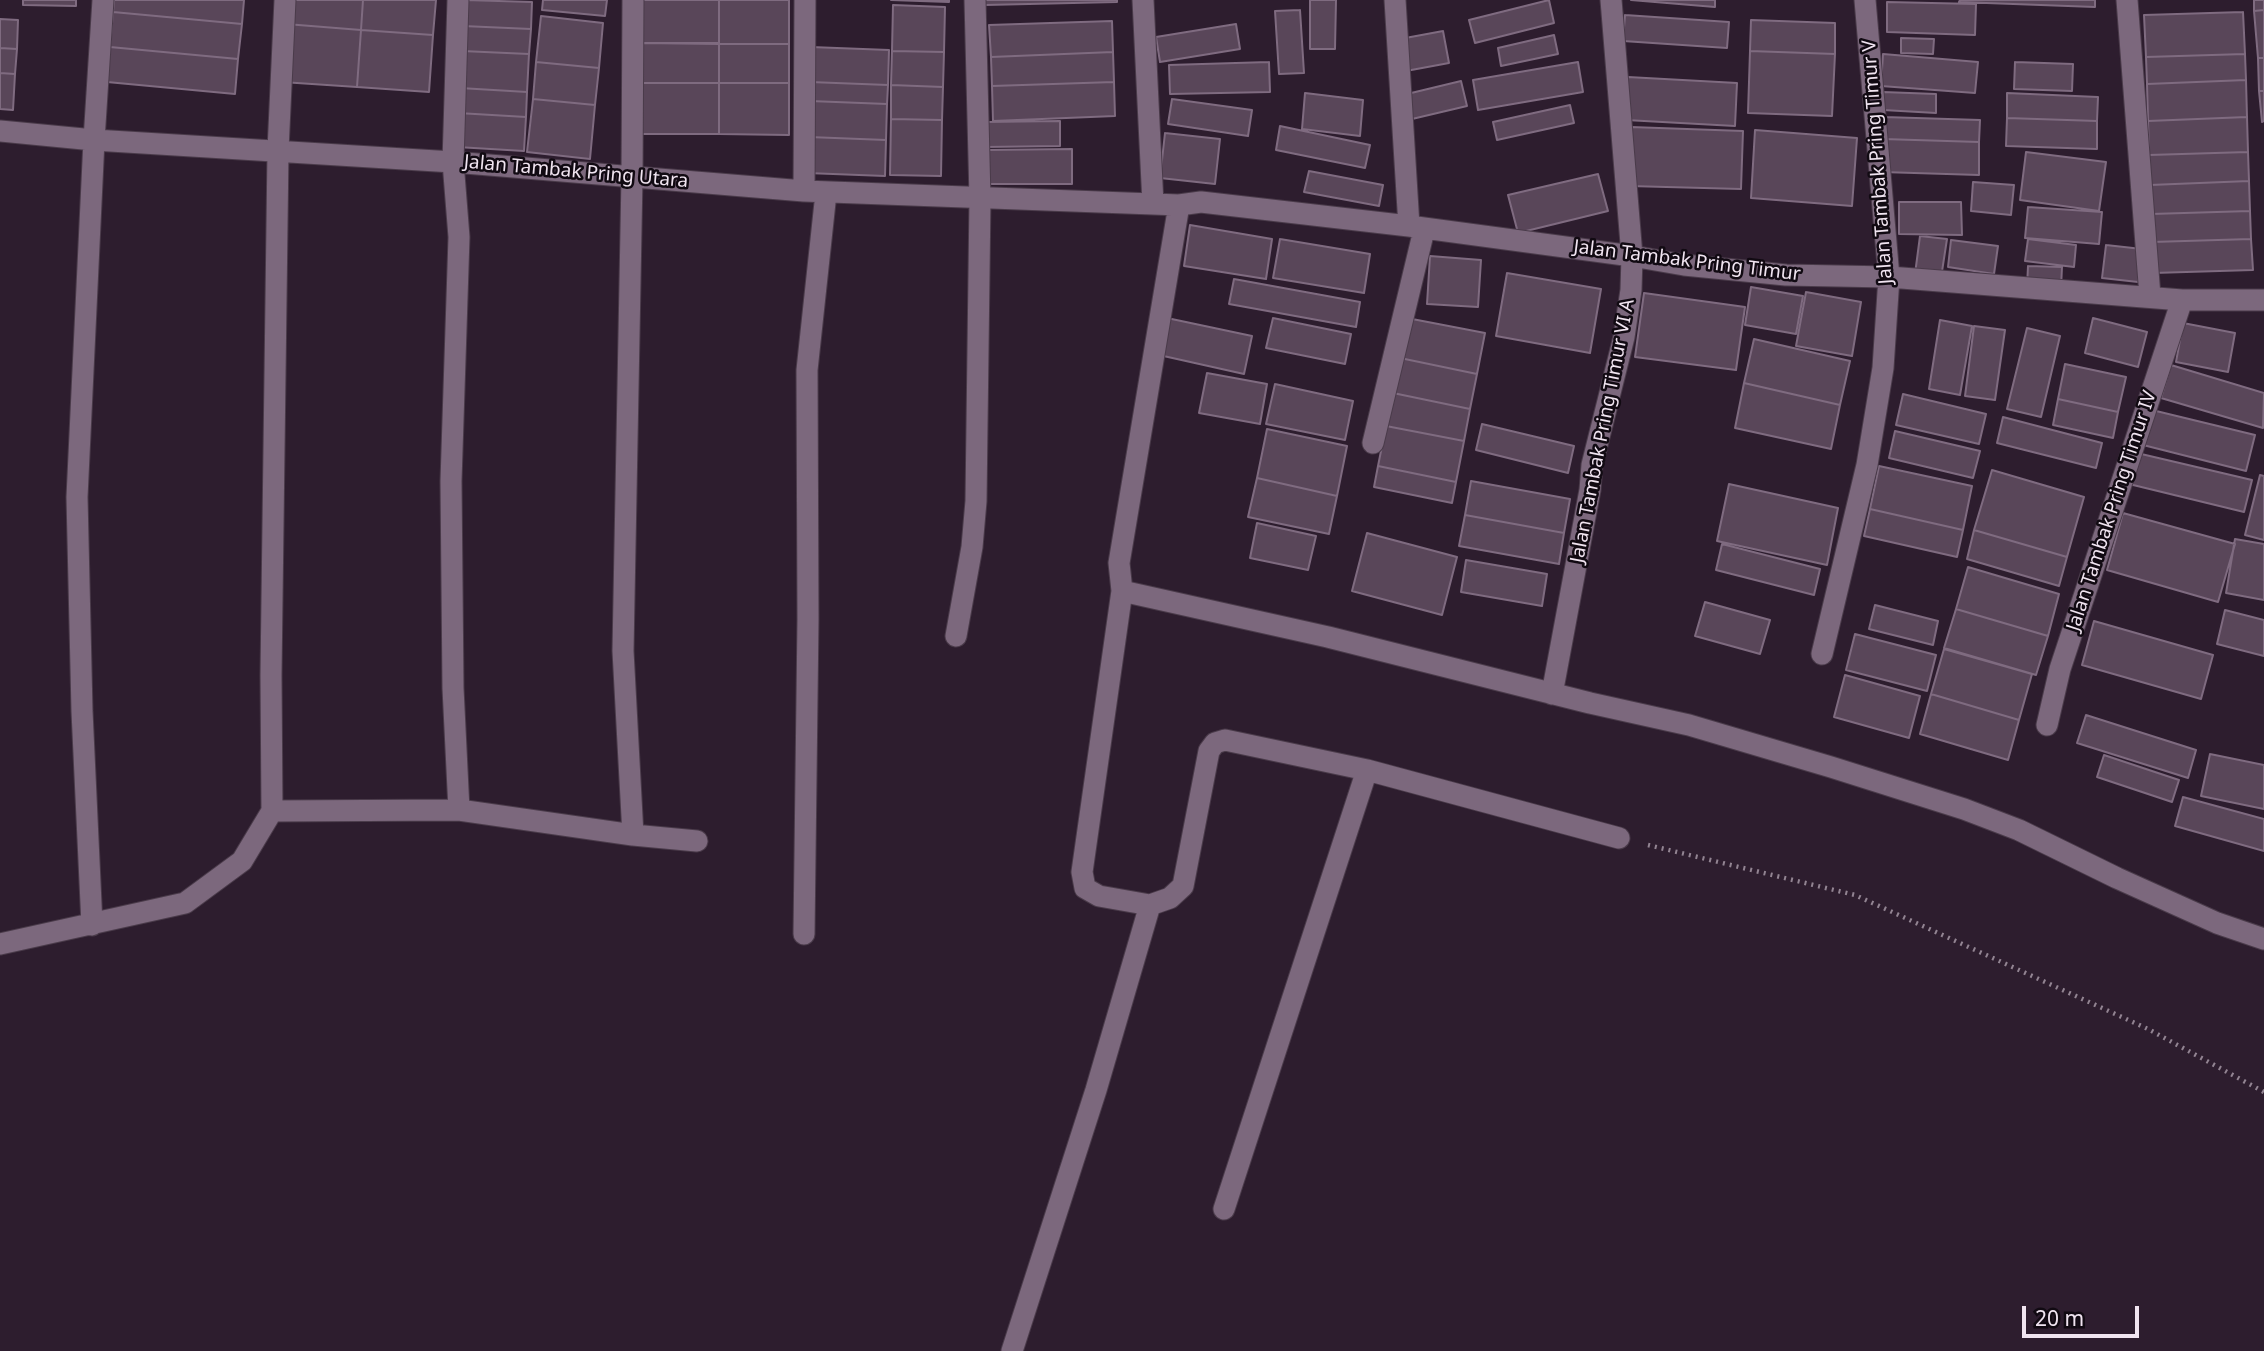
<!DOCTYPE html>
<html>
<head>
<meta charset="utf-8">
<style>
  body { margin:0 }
  #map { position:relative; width:2264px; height:1351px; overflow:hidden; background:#2d1d2e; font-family:"Noto Sans",sans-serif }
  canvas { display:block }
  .scale { position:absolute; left:2022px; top:1306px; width:117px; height:32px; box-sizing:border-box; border:4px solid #f0e4f0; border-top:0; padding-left:9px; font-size:21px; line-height:24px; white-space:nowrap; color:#f0e4f0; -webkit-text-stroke:5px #110a12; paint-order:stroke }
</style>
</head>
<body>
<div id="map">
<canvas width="2264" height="1351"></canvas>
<div class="scale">20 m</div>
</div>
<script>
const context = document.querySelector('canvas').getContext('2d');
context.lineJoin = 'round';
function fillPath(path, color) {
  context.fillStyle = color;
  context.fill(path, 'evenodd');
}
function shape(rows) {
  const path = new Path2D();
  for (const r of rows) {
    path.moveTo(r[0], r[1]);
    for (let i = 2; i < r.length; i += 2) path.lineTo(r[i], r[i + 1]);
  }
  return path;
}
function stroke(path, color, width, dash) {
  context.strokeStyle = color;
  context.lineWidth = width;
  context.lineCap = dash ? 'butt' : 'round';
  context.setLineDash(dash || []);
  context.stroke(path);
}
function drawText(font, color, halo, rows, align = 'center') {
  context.font = font + ' "Noto Sans",sans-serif';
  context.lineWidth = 5;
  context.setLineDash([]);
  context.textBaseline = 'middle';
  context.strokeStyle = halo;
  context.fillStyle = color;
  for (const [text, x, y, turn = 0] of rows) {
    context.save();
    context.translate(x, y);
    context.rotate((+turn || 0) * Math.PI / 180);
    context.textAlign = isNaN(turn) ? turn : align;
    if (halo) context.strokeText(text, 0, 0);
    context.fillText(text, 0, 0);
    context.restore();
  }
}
const building = shape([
  [23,0,76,0,76,6,23,5,23,0],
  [114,0,244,0,242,24,113,12,114,0],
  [288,0,363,0,361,30,286,24,288,0],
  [363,0,436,0,433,35,361,30,363,0],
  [465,0,532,2,531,29,463,26,465,0],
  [543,0,607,0,605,16,542,10,543,0],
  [642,0,719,0,719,43,642,43,642,0],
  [719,0,789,0,789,44,719,44,719,0],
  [891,0,949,0,949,2,891,0],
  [985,0,1117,0,1117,2,985,5,985,0],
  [1310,0,1336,0,1335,49,1310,49,1310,0],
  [1549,0,1554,23,1475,43,1469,20,1549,0],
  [1631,0,1715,0,1715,7,1631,0],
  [1960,0,2095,0,2095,7,1959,2,1960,0],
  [2254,0,2264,0,2264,10,2254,11,2254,0],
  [1887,2,1976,4,1975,35,1887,32,1887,2],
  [893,5,945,7,944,52,892,51,893,5],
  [1300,10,1304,73,1279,74,1275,11,1300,10],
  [2264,10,2264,58,2258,58,2254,11,2264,10],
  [113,12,242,24,238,59,110,47,113,12],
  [2243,12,2245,54,2146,57,2144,15,2243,12],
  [1625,15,1729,22,1727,48,1623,41,1625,15],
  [541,16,603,23,599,68,536,62,541,16],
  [0,19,18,20,17,49,0,48,0,19],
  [1751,20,1835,23,1835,54,1750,51,1751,20],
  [1112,21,1113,52,991,57,989,25,1112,21],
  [286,24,361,30,357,87,282,82,286,24],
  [1236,24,1240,49,1160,62,1156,37,1236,24],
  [463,26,531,29,529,54,462,51,463,26],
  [361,30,433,35,429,92,357,87,361,30],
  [1443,31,1449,63,1406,71,1400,39,1443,31],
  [1554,35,1558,54,1501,66,1498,48,1554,35],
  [1901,38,1934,39,1933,54,1901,53,1901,38],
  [642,43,719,44,719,83,642,83,642,43],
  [719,44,789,44,789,83,719,83,719,44],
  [110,47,238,59,235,94,107,82,110,47],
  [811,47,889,50,888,85,810,82,811,47],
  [0,48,17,49,15,74,0,73,0,48],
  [462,51,529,54,527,92,460,88,462,51],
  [892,51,944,52,943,87,891,85,892,51],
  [1750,51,1835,54,1832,116,1748,113,1750,51],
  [1113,52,1114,82,992,86,991,57,1113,52],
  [1883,54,1978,62,1975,93,1881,86,1883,54],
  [2245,54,2246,80,2147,84,2146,57,2245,54],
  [2258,58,2264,58,2264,91,2259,91,2258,58],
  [536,62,599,68,595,105,533,99,536,62],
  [1269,62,1270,92,1170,94,1169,65,1269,62],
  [1578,62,1583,92,1478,110,1473,80,1578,62],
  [2015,62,2073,64,2072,91,2014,89,2015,62],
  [0,73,15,74,13,110,0,109,0,73],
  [1628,77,1737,83,1735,126,1626,120,1628,77],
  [2246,80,2247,117,2148,121,2147,84,2246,80],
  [1461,81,1467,106,1412,119,1407,94,1461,81],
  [810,82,888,85,887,104,810,101,810,82],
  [1114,82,1115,116,993,121,992,86,1114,82],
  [642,83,719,83,719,134,641,134,642,83],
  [719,83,789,83,789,135,719,134,719,83],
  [891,85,943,87,942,120,891,119,891,85],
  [460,88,527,92,526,117,458,113,460,88],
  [2259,91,2264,91,2264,121,2262,122,2259,91],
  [1883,92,1936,94,1936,113,1883,110,1883,92],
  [1305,93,1363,100,1360,136,1302,129,1305,93],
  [2007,93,2098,97,2097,121,2007,118,2007,93],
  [533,99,595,105,590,159,527,152,533,99],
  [1172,99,1252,110,1248,136,1168,124,1172,99],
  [810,101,887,104,886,140,809,137,810,101],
  [1570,105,1574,123,1497,140,1493,122,1570,105],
  [458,113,526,117,524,151,457,147,458,113],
  [1884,117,1980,120,1979,142,1883,139,1884,117],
  [2247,117,2248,152,2149,155,2148,121,2247,117],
  [2007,118,2097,121,2097,149,2006,146,2007,118],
  [891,119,942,120,941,176,890,175,891,119],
  [1060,121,1060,146,984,147,984,122,1060,121],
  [1280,126,1370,145,1365,168,1276,150,1280,126],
  [1631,127,1743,131,1741,189,1629,186,1631,127],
  [1755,130,1857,138,1852,206,1751,198,1755,130],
  [1165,133,1220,139,1215,184,1160,178,1165,133],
  [809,137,886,140,885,176,807,173,809,137],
  [1883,139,1979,142,1979,175,1882,172,1883,139],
  [1072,149,1072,184,986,184,985,150,1072,149],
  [2026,152,2106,162,2099,211,2020,200,2026,152],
  [2248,152,2249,181,2150,185,2149,155,2248,152],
  [1309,171,1383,185,1379,206,1304,192,1309,171],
  [1598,174,1608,211,1518,233,1508,195,1598,174],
  [2249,181,2250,211,2151,214,2150,185,2249,181],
  [1973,182,2014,185,2011,215,1971,211,1973,182],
  [1899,202,1961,202,1962,235,1899,234,1899,202],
  [2028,207,2102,212,2099,244,2025,238,2028,207],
  [2250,211,2251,239,2152,242,2151,214,2250,211],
  [1190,225,1272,239,1266,279,1184,266,1190,225],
  [1920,236,1947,239,1941,278,1915,274,1920,236],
  [1280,239,1370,254,1364,293,1273,278,1280,239],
  [2028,239,2076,245,2074,267,2025,261,2028,239],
  [2251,239,2253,270,2153,273,2152,242,2251,239],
  [1951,240,1998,246,1994,274,1948,267,1951,240],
  [2106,245,2142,249,2138,282,2102,278,2106,245],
  [1430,256,1481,260,1478,307,1427,304,1430,256],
  [2028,266,2062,267,2061,288,2027,287,2028,266],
  [1507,273,1601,289,1590,353,1496,336,1507,273],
  [1234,279,1360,302,1356,327,1229,304,1234,279],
  [1751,287,1803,296,1796,334,1745,325,1751,287],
  [1806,292,1861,302,1852,356,1796,346,1806,292],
  [1644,293,1745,307,1736,370,1635,357,1644,293],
  [1167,318,1252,336,1244,374,1159,355,1167,318],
  [1273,318,1351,334,1345,364,1266,348,1273,318],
  [1407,318,1485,333,1477,374,1400,358,1407,318],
  [2093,318,2147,332,2138,367,2085,353,2093,318],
  [1940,320,1972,326,1960,395,1929,389,1940,320],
  [2183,323,2235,333,2228,372,2176,362,2183,323],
  [1974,326,2005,330,1995,400,1965,396,1974,326],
  [2027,328,2060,336,2041,417,2007,409,2027,328],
  [1754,339,1850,361,1840,405,1744,383,1754,339],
  [1400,358,1477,374,1470,409,1393,393,1400,358],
  [2065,364,2126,377,2118,412,2058,399,2065,364],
  [2171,365,2264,393,2263,428,2161,398,2171,365],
  [1207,373,1267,384,1260,424,1199,413,1207,373],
  [1744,383,1840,405,1831,449,1735,428,1744,383],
  [1275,384,1353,401,1345,440,1266,424,1275,384],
  [1393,393,1470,409,1464,441,1386,426,1393,393],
  [1903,394,1986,414,1979,444,1896,425,1903,394],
  [2058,399,2118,412,2113,438,2053,425,2058,399],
  [2152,410,2255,435,2246,471,2143,445,2152,410],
  [2003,417,2102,443,2096,468,1997,443,2003,417],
  [1482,424,1574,446,1568,473,1476,450,1482,424],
  [1386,426,1464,441,1456,482,1378,466,1386,426],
  [1267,429,1347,446,1337,496,1257,478,1267,429],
  [1895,431,1980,451,1973,478,1889,458,1895,431],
  [2137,453,2252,480,2244,512,2129,484,2137,453],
  [1378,466,1456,482,1452,503,1374,487,1378,466],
  [1879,466,1972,486,1963,530,1870,509,1879,466],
  [1992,470,2084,497,2067,557,1974,530,1992,470],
  [2260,475,2264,476,2264,540,2245,535,2260,475],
  [1257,478,1337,496,1329,534,1248,517,1257,478],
  [1471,481,1570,499,1564,533,1465,515,1471,481],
  [1729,484,1838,508,1827,565,1717,541,1729,484],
  [1870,509,1963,530,1957,557,1864,536,1870,509],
  [2123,513,2235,544,2218,602,2107,570,2123,513],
  [1465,515,1564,533,1559,564,1459,546,1465,515],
  [1257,523,1316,536,1308,570,1250,558,1257,523],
  [1974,530,2067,557,2059,586,1967,559,1974,530],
  [1367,533,1457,557,1442,615,1352,591,1367,533],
  [2235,539,2264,544,2264,600,2226,593,2235,539],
  [1722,544,1820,569,1814,595,1716,570,1722,544],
  [1466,560,1547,574,1542,606,1461,592,1466,560],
  [1968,567,2059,594,2048,636,1956,609,1968,567],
  [1705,602,1770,620,1760,654,1695,636,1705,602],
  [1875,605,1938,621,1933,645,1869,629,1875,605],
  [1956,609,2048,636,2036,675,1944,648,1956,609],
  [2225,610,2264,620,2264,656,2217,644,2225,610],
  [2094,621,2213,655,2201,699,2082,665,2094,621],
  [1855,634,1936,655,1927,691,1846,670,1855,634],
  [1944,649,2032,674,2019,720,1931,694,1944,649],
  [1845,675,1920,696,1909,738,1834,717,1845,675],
  [1931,694,2019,720,2008,760,1920,734,1931,694],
  [2086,715,2196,750,2188,778,2077,743,2086,715],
  [2210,754,2264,765,2264,809,2201,796,2210,754],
  [2104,755,2179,780,2172,802,2097,777,2104,755],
  [2183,797,2264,819,2264,851,2175,826,2183,797]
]);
fillPath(building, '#594659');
stroke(building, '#7f6b80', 2);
const minor = shape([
  [458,0,453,162,459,237,451,481,453,688,459,810],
  [633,0,632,177,623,651,633,835],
  [1143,0,1153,204],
  [1395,0,1409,226],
  [2127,0,2150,296],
  [0,131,94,140,453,162,804,191,1153,204,1179,205,1201,202,1409,226,1632,256,1684,265,1786,275,1889,277,2182,300,2264,300],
  [804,191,805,0],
  [1179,205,1119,563,1122,591,1328,637,1590,703,1689,725,1831,767,1964,809,2019,830,2117,878,2217,923,2264,939],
  [1373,443,1424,230],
  [1122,591,1082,872,1085,888,1099,896,1150,905,1170,898,1183,886,1209,751,1215,743,1225,740,1367,770,1619,838],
  [956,636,972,547,976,501,980,198,975,0],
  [1822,654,1867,465,1883,368,1889,277,1865,0],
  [1552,694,1590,490,1592,465,1624,337,1631,290,1632,256,1611,0],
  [2047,725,2060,669,2182,300],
  [272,811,271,675,278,150,285,0],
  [92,925,82,711,77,497,94,140,103,0],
  [804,934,808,619,807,370,826,193],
  [0,944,185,903,242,861,272,811,459,810,633,835,697,841],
  [1224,1209,1367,770],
  [1012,1351,1096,1090,1150,905]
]);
stroke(minor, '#4a3b4a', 23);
stroke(shape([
  [1648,845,1855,895,2148,1029,2264,1092]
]), '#928492', 4.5, [2, 5]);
stroke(minor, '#7c687d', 21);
drawText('19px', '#f0e4f0', '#110a12', [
  ["Jalan Tambak Pring Timur V",1878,162,-94],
  ["Jalan Tambak Pring Utara",576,172,5],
  ["Jalan Tambak Pring Timur",1687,261,7],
  ["Jalan Tambak Pring Timur VI A",1603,431,-79],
  ["Jalan Tambak Pring Timur IV",2112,511,-72]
]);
</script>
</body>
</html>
